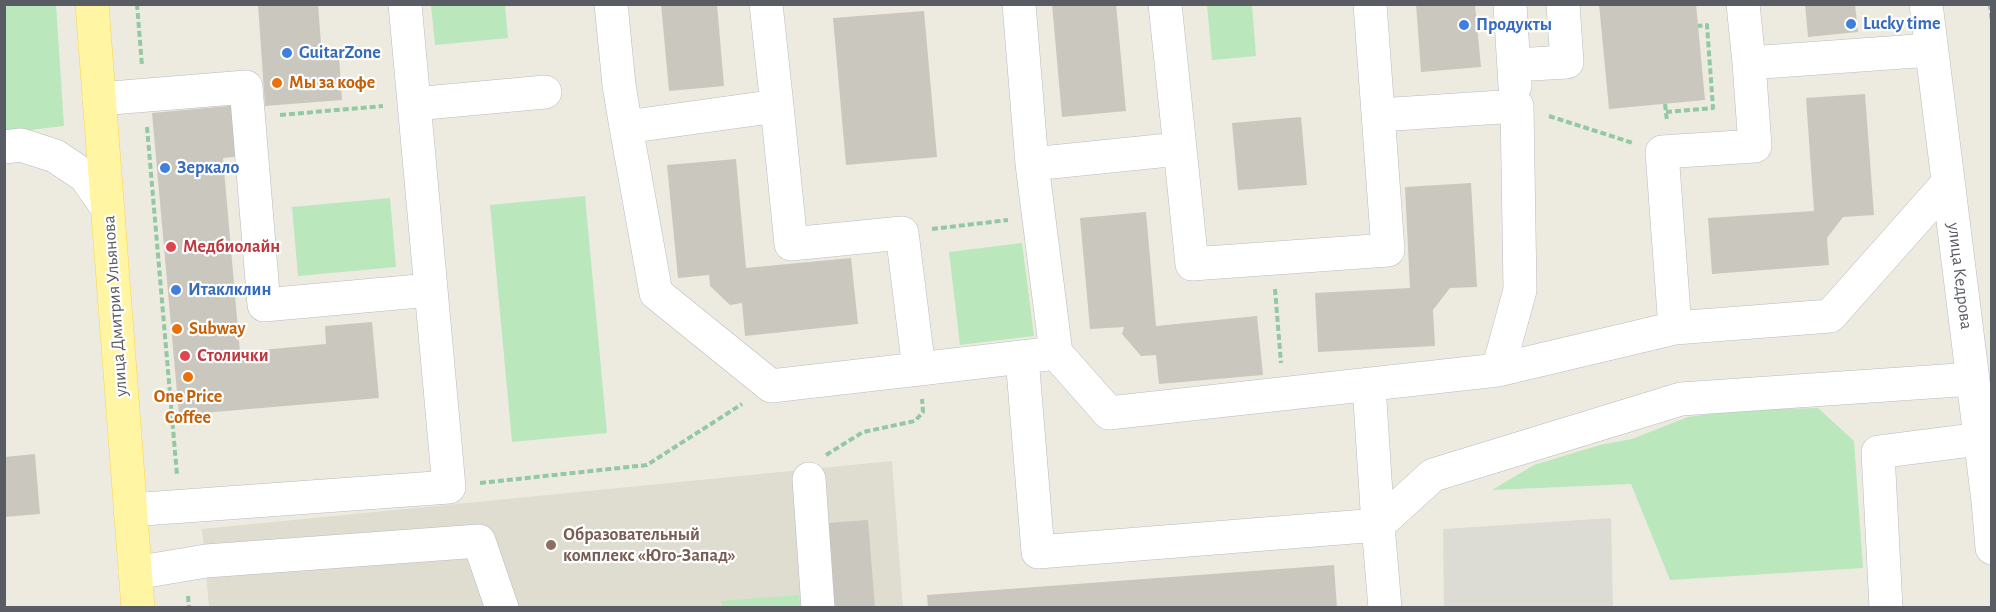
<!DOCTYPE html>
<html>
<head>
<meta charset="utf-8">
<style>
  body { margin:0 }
  #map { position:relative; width:1996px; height:612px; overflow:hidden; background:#edebe0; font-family:"Alegreya Sans",sans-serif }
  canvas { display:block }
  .frame { position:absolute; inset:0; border:6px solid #595c62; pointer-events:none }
</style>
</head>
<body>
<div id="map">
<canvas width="1996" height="612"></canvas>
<div class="frame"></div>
</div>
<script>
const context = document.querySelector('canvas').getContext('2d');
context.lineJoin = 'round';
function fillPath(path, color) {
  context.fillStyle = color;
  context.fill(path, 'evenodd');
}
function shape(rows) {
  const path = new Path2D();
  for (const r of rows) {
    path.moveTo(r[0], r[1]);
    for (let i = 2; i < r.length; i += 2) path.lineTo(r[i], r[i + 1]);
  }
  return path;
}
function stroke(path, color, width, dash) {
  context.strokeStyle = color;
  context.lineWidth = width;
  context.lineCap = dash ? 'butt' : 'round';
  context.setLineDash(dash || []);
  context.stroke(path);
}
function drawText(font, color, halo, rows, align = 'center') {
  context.font = font + ' "Alegreya Sans",sans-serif';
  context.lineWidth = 4.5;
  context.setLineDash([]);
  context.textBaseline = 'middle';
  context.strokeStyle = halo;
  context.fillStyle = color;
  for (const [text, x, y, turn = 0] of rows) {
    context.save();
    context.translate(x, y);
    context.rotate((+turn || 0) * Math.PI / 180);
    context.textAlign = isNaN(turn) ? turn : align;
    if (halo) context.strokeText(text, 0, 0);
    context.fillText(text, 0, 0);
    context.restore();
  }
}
fillPath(shape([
  [1611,518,1613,607,1444,607,1443,529]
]), '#dddcd4');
fillPath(shape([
  [892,461,903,607,209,607,202,529]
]), '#dfddd0');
fillPath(shape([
  [4,5,56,5,64,126,5,133],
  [431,5,505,5,508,38,435,45],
  [1207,5,1252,5,1256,56,1212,60],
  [585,196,607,433,512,442,490,205],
  [390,198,396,267,298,276,292,207],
  [1022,243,1034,336,960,345,949,252],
  [1818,408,1854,441,1863,568,1670,580,1631,484,1492,490,1534,465,1600,445,1632,439,1688,417,1738,410],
  [799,595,800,607,722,607,721,601]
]), '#bae7bc');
fillPath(shape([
  [258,4,318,4,322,57,339,56,342,100,265,106],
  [661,4,717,4,724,86,669,91],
  [1052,4,1116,4,1126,111,1062,117],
  [1416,4,1475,4,1481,67,1421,72],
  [1599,4,1696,4,1705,100,1609,109],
  [1805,4,1855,4,1858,32,1808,37],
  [924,11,937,157,846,165,833,18],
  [1865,94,1874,215,1843,217,1827,238,1829,265,1712,274,1708,218,1814,211,1806,98],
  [239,105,244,156,223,158,240,352,326,344,325,326,372,322,379,398,179,415,152,113],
  [1301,117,1307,185,1238,190,1232,123],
  [736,159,746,268,851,258,858,324,745,336,742,303,730,305,710,286,709,275,678,278,667,165],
  [1471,183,1477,287,1450,288,1433,310,1435,346,1318,352,1315,293,1410,288,1405,187],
  [1146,212,1156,326,1257,316,1263,375,1159,384,1156,355,1141,356,1122,334,1124,327,1090,329,1080,218],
  [35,454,40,514,4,517,4,457],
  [868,520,875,608,833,608,827,523],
  [1334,565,1337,608,928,608,927,595]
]), '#cac7bf');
const minor = shape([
  [611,4,619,85,626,127,777,106,766,4],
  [1019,4,1032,164,1179,149],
  [1165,4,1192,264,1388,250,1370,4],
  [1510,4,1515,86],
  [1743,4,1749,63],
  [1926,4,1988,501,1992,548],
  [1514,65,1567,62,1563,4],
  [99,99,246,87,264,305,430,290],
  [414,104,545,92],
  [777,106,791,244,902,233,919,369,1056,353,1032,164],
  [1379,115,1517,106,1520,290,1498,370],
  [626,127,656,293,771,386,919,369],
  [4,147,21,145,55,156,85,176,108,209],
  [1675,328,1662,152,1755,146,1749,63,1931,50],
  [1056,353,1109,413,1498,370,1675,328,1830,316,1948,183],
  [1022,357,1038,552,1378,525,1385,608],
  [1369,385,1378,525],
  [809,479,818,608],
  [130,510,449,487,405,4],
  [1378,525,1433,475,1681,399,1973,379],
  [135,573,206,561,479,541,502,608],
  [1886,608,1878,452,1980,439]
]);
const major = shape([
  [92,4,138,608]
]);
stroke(minor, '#b8bac0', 34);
stroke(major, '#fad34b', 34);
stroke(shape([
  [137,4,142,66],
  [1990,4,1992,23],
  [1665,104,1667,121],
  [1666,112,1713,108,1707,25,1698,26],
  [280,115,383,106],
  [1549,116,1633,143],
  [147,127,177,475],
  [932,229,1008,220],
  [1275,289,1281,363],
  [826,455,863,432,915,421,923,412,922,399],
  [480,483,647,465,742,404],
  [188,596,189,608]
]), '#93c8a4', 4, [6, 3]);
stroke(minor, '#fff', 33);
stroke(major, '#fff5a3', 33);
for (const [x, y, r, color] of [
  [1851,24,6,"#3f7fe0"],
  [1464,25,6,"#3f7fe0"],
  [287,53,6,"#3f7fe0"],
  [277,83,6,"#e8710a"],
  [165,168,6,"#3f7fe0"],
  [171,247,6,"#e0444e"],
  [176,290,6,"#3f7fe0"],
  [177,329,6,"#e8710a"],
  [185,356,6,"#e0444e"],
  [188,377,6,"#e8710a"],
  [551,545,6,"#8d6e63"]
]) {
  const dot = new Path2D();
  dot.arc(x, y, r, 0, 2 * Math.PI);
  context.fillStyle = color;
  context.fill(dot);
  stroke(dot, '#fff', 2);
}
drawText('bold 18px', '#366cbe', '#fff', [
  ["Lucky time",1863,24],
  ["Продукты",1476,25],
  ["GuitarZone",299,53],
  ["Зеркало",177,168],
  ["Итаклклин",188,290]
], 'left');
drawText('bold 18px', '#c56008', '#fff', [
  ["Мы за кофе",289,83],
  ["Subway",189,329],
  ["One Price",188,397,"center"],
  ["Coffee",188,418,"center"]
], 'left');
drawText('bold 18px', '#be3a42', '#fff', [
  ["Медбиолайн",183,247],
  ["Столички",197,356]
], 'left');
drawText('18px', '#595c62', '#fff', [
  ["улица Кедрова",1960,276,83],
  ["улица Дмитрия Ульянова",115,306,-94]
]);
drawText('bold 18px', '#785e54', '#fff', [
  ["Образовательный",563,535],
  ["комплекс «Юго-Запад»",563,556]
], 'left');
</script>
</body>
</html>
